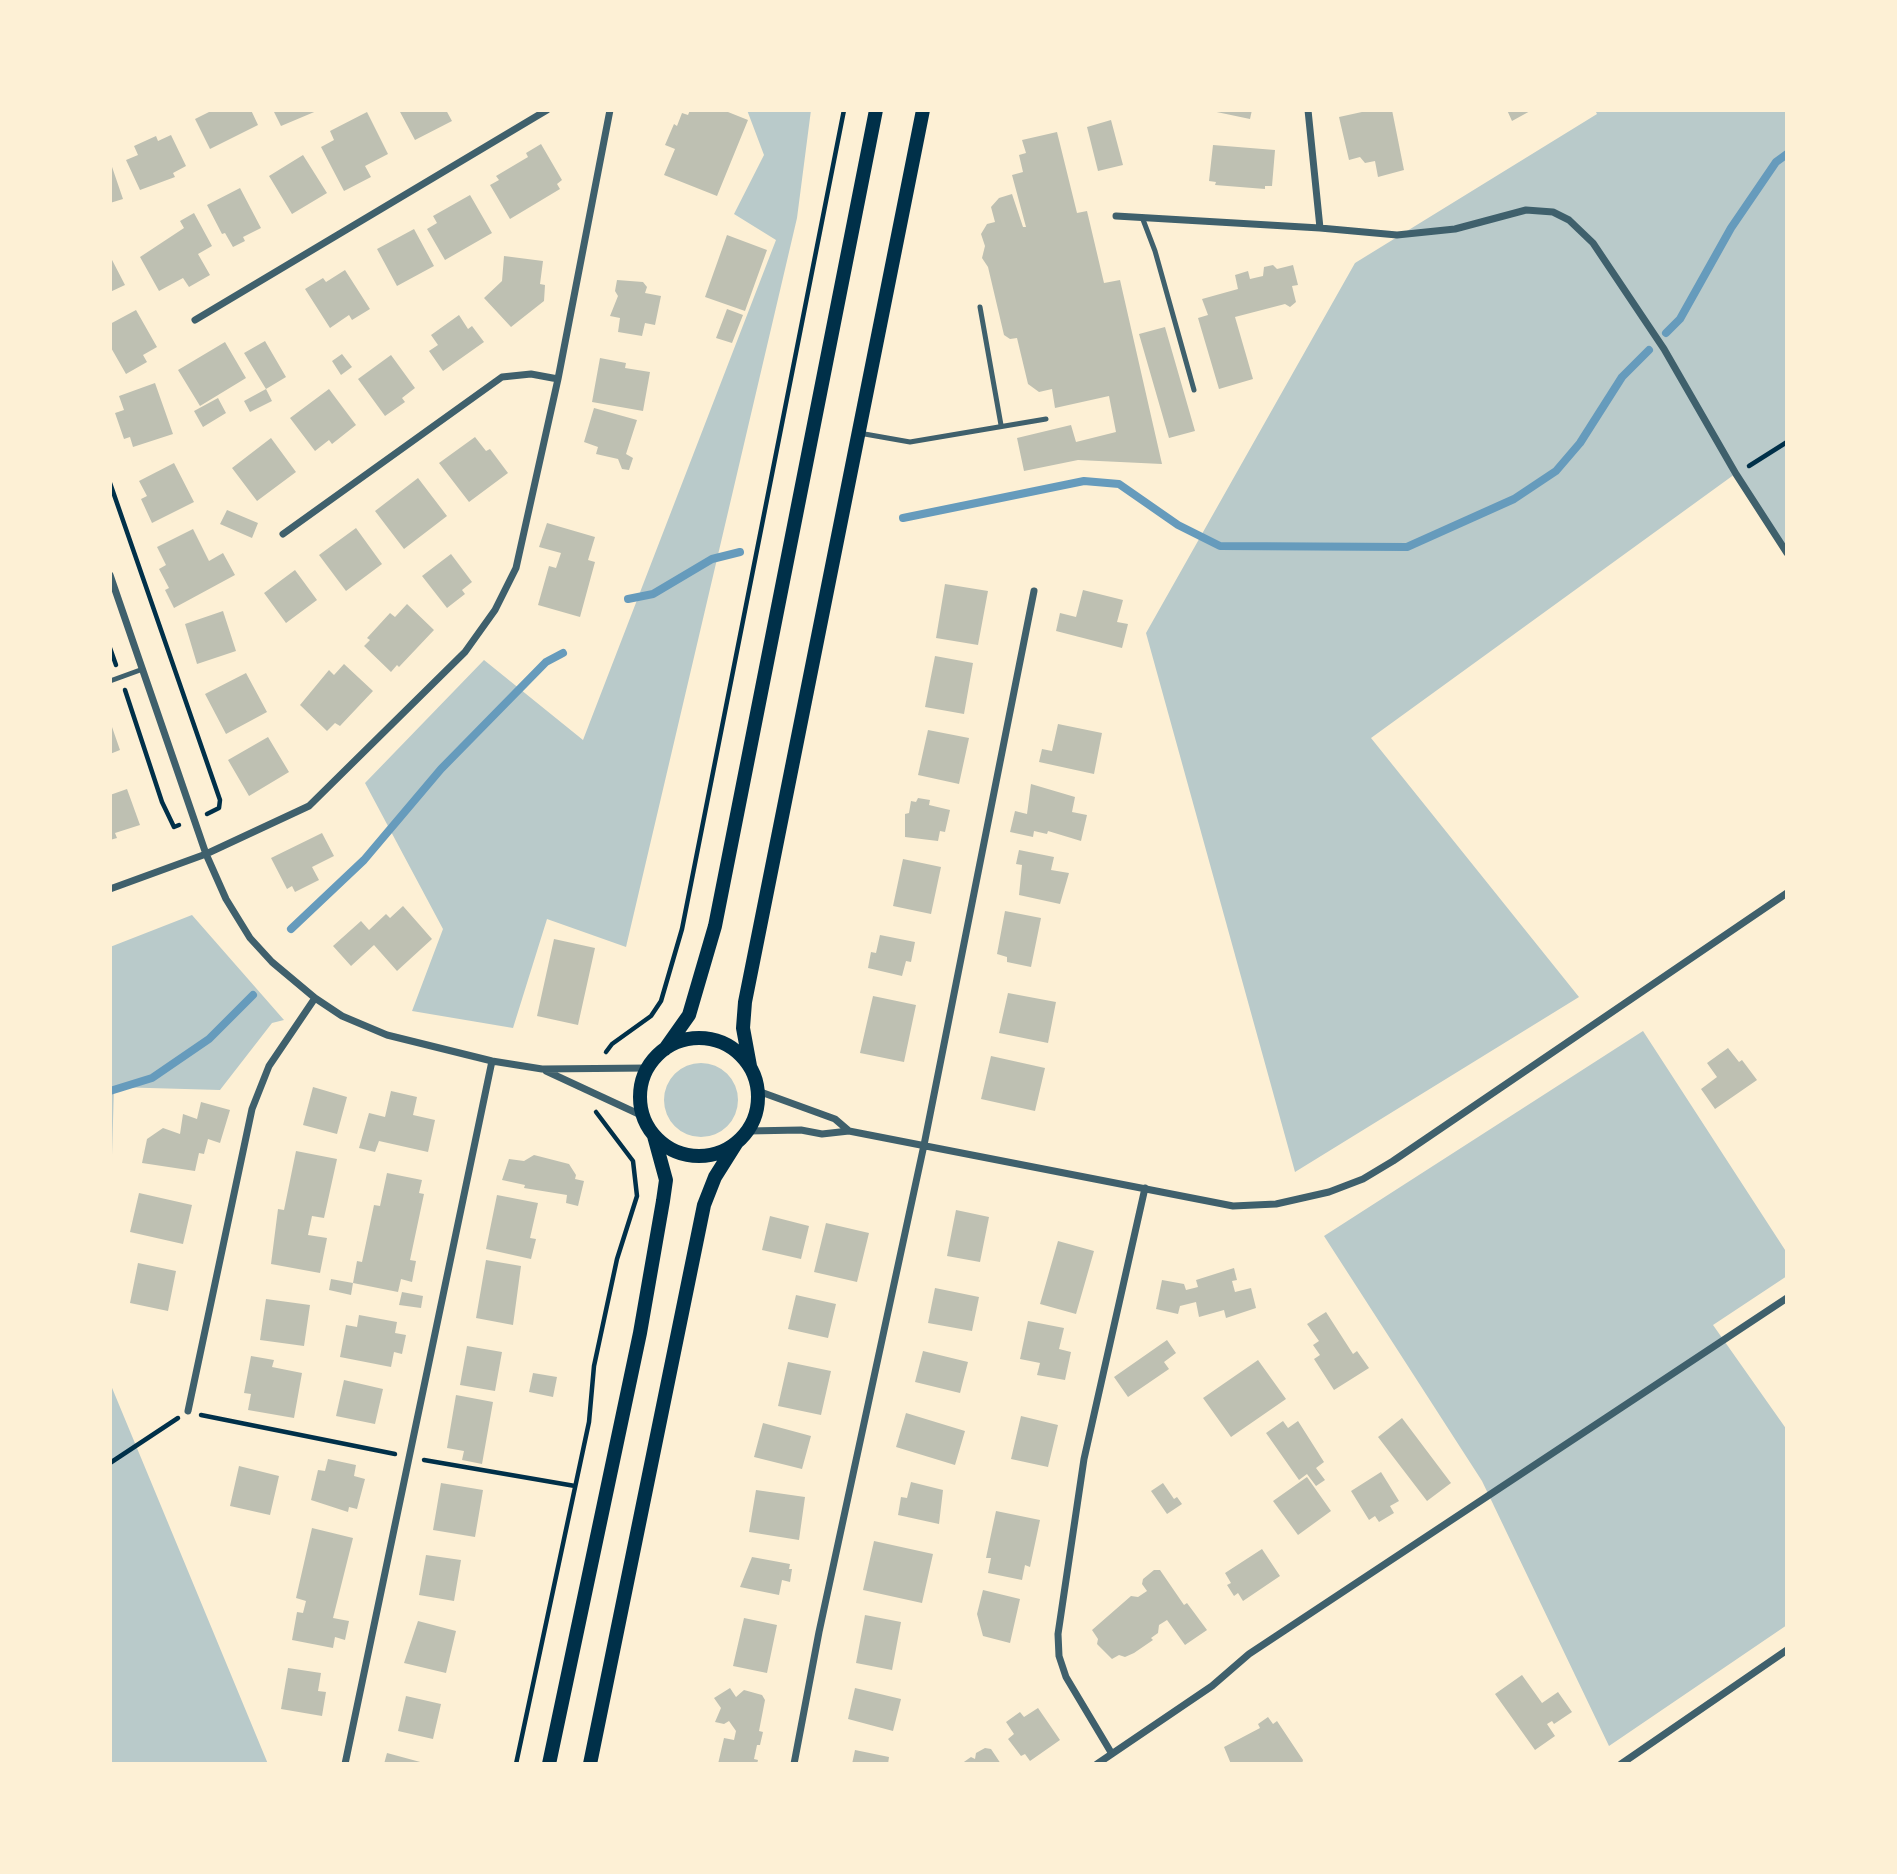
<!DOCTYPE html>
<html>
<head>
<meta charset="utf-8">
<style>
  body { margin:0 }
  #map { position:relative; width:1897px; height:1874px; overflow:hidden; background:#fdf0d5; font-family:"Alegreya Sans",sans-serif }
  canvas { display:block }
  .frame { position:absolute; inset:0; border:112px solid #fdf0d5; pointer-events:none }
</style>
</head>
<body>
<div id="map">
<canvas width="1897" height="1874"></canvas>
<div class="frame"></div>
</div>
<script>
const context = document.querySelector('canvas').getContext('2d');
context.lineJoin = 'round';
function fillPath(path, color) {
  context.fillStyle = color;
  context.fill(path, 'evenodd');
}
function shape(rows) {
  const path = new Path2D();
  for (const r of rows) {
    if (r.length === 3) {
      path.moveTo(r[0] + r[2], r[1]);
      path.arc(r[0], r[1], r[2], 0, 2 * Math.PI);
      continue;
    }
    path.moveTo(r[0], r[1]);
    for (let i = 2; i < r.length; i += 2) path.lineTo(r[i], r[i + 1]);
  }
  return path;
}
function stroke(path, color, width, dash) {
  context.strokeStyle = color;
  context.lineWidth = width;
  context.lineCap = dash ? 'butt' : 'round';
  context.setLineDash(dash || []);
  context.stroke(path);
}
fillPath(shape([
  [747,110,811,110,797,218,626,947,547,919,513,1028,412,1011,443,929,365,783,484,660,583,740,776,240,734,214,764,155],
  [1595,110,1787,110,1787,553,1735,474,1371,738,1579,997,1295,1172,1146,633,1355,263,1597,114],
  [192,915,284,1020,272,1023,220,1090,114,1087,110,1223,110,947],
  [1643,1031,1787,1253,1787,1276,1713,1325,1787,1430,1787,1625,1609,1746,1482,1481,1324,1236],
  [701,1100,37],
  [110,1383,268,1764,110,1764]
]), '#b9caca');
stroke(shape([
  [1666,333,1680,319,1731,228,1776,162,1787,154],
  [903,518,1084,481,1119,484,1178,525,1220,546,1407,547,1514,499,1556,471,1580,443,1622,377,1649,350],
  [628,599,653,594,712,559,740,552],
  [291,929,364,860,441,769,546,662,563,653],
  [110,1091,152,1078,209,1039,253,995]
]), '#669bbc', 8);
fillPath(shape([
  [213,110,251,110,258,125,210,149,195,119],
  [273,110,319,110,281,126],
  [399,110,446,110,452,121,415,140],
  [690,110,723,110,748,120,717,196,664,175,675,149,665,145,674,124,677,126,682,113,688,115],
  [1207,110,1252,110,1250,119],
  [1371,110,1392,110,1404,170,1378,177,1375,161,1365,163,1360,157,1349,160,1339,117],
  [1507,110,1532,110,1512,121],
  [367,112,388,154,365,166,371,177,344,191,321,147,334,140,330,131],
  [1111,120,1123,165,1098,171,1087,127],
  [1057,132,1077,213,1087,211,1104,283,1120,280,1162,464,1078,460,1024,471,1017,438,1071,425,1076,442,1116,432,1109,396,1055,408,1052,389,1039,392,1028,384,1017,338,1010,339,1004,335,988,267,982,258,985,246,981,234,987,224,995,222,991,207,999,198,1012,194,1023,227,1026,227,1012,175,1023,172,1019,155,1026,153,1022,140],
  [171,135,186,166,173,173,175,177,140,190,126,160,138,155,134,146,156,136,158,141],
  [541,144,562,180,557,184,560,189,510,219,490,185,499,180,496,176,528,157,526,153],
  [1213,145,1275,150,1272,186,1265,186,1265,189,1215,185,1216,182,1209,181],
  [303,155,327,193,292,214,269,176],
  [110,161,123,199,110,203],
  [240,188,261,228,243,237,245,241,233,247,225,233,222,234,207,205],
  [470,195,492,233,445,260,427,229,437,223,433,216],
  [194,213,212,246,198,254,210,275,189,287,183,278,159,291,140,257,184,228,180,221],
  [414,229,434,266,397,286,377,249],
  [727,235,767,250,745,311,705,297],
  [110,256,125,285,110,292],
  [504,256,543,261,540,284,545,285,544,301,511,327,484,298,502,281],
  [1273,265,1277,269,1293,265,1298,285,1292,286,1296,302,1290,307,1285,304,1235,317,1253,379,1219,389,1198,318,1208,315,1202,299,1238,289,1235,275,1248,271,1250,279,1263,276,1264,267],
  [345,270,370,309,352,320,349,315,330,328,305,289,323,278,326,282],
  [617,280,643,282,647,287,645,293,661,296,655,325,645,323,642,336,618,332,620,318,610,316,618,296,615,291],
  [727,309,743,315,732,343,716,338],
  [136,310,157,347,143,355,147,362,126,374,110,346,110,324],
  [459,315,468,329,472,326,484,342,443,371,429,351,438,345,431,335],
  [1165,327,1195,431,1169,438,1139,334],
  [265,341,286,377,266,389,272,401,250,412,244,401,266,389,244,353],
  [225,342,246,378,200,406,178,370],
  [342,354,352,367,341,375,332,361],
  [391,355,415,388,402,398,405,402,385,416,358,379],
  [600,358,626,363,625,368,650,372,643,411,592,402],
  [155,383,173,434,133,447,130,437,124,439,115,413,124,410,119,396],
  [329,389,356,425,332,444,329,440,315,451,290,418],
  [218,398,226,413,203,427,194,411],
  [594,408,637,420,626,454,633,458,629,470,622,469,618,459,596,454,598,447,584,442],
  [475,437,486,451,490,449,508,473,469,502,439,463],
  [271,438,296,472,257,501,232,468],
  [174,463,194,502,152,523,141,499,147,496,139,481],
  [418,478,447,516,404,549,375,511],
  [227,510,258,523,252,538,220,524],
  [547,523,595,537,588,560,595,562,580,617,538,605,549,566,556,568,561,553,539,547],
  [356,528,382,564,346,591,319,555],
  [193,529,209,561,223,553,235,575,174,608,165,590,169,588,159,569,166,565,157,547],
  [451,554,472,582,462,590,465,594,447,608,422,576],
  [295,570,317,600,286,623,264,593],
  [945,584,988,591,978,645,936,638],
  [1083,590,1123,600,1117,622,1128,624,1122,648,1056,631,1060,613,1076,617],
  [407,604,434,630,399,667,397,665,391,672,364,646,370,640,367,638,390,613,395,617],
  [223,611,236,651,197,664,185,624],
  [935,656,973,663,964,714,925,707],
  [344,664,373,691,340,726,335,723,327,731,300,705,329,670,334,675],
  [246,673,267,712,226,734,205,694],
  [1058,724,1102,733,1094,774,1039,762,1042,749,1052,751],
  [112,727,120,750,110,754,110,728],
  [928,730,969,738,959,784,918,775],
  [268,737,289,772,249,796,228,760],
  [1031,784,1075,797,1072,812,1087,815,1081,841,1048,831,1047,834,1034,831,1033,837,1010,832,1015,811,1027,814],
  [127,789,140,825,115,833,117,838,110,840,110,795],
  [918,798,930,800,929,805,950,810,945,832,940,831,938,841,905,837,905,814,909,813,911,801,916,802],
  [322,833,334,856,312,867,319,880,295,892,292,886,287,889,271,858],
  [1019,850,1054,857,1051,870,1069,873,1060,904,1019,895,1022,865,1016,864],
  [903,859,941,867,931,914,893,906],
  [403,906,432,939,397,971,374,945,351,966,333,946,361,921,369,930,386,914,390,918],
  [1005,911,1041,918,1031,967,1007,962,1007,957,997,954],
  [880,935,915,942,911,962,906,961,902,976,868,968,871,952,876,953],
  [554,939,595,948,578,1025,537,1016],
  [1008,993,1056,1002,1048,1043,999,1033],
  [873,996,916,1005,904,1062,860,1053],
  [1728,1048,1739,1062,1742,1060,1757,1080,1715,1109,1701,1089,1717,1077,1707,1063],
  [991,1056,1045,1068,1035,1111,981,1099],
  [313,1087,347,1097,337,1134,303,1125],
  [391,1091,417,1097,413,1115,435,1120,428,1152,379,1141,375,1152,359,1148,369,1113,385,1117],
  [201,1102,230,1110,220,1143,208,1139,204,1154,199,1153,195,1171,142,1163,147,1139,163,1128,180,1134,183,1114,197,1119],
  [296,1151,337,1159,324,1218,312,1216,308,1235,327,1238,320,1273,271,1264,278,1209,284,1210],
  [534,1155,569,1164,576,1175,575,1179,584,1181,578,1206,566,1203,567,1195,524,1188,525,1185,502,1180,509,1159,524,1161],
  [387,1173,422,1180,419,1193,424,1194,410,1260,416,1261,412,1282,401,1279,398,1292,353,1283,351,1295,329,1290,331,1279,353,1283,357,1261,362,1262,374,1205,380,1206],
  [139,1193,192,1205,183,1244,130,1232],
  [497,1195,538,1203,530,1238,536,1239,531,1259,486,1249],
  [956,1210,989,1217,980,1262,947,1256],
  [770,1216,809,1226,801,1259,762,1250],
  [826,1223,869,1233,857,1282,814,1272],
  [1058,1241,1094,1251,1076,1314,1040,1304],
  [486,1260,521,1266,513,1325,476,1318],
  [138,1263,176,1271,168,1311,130,1303],
  [1234,1268,1237,1280,1232,1281,1235,1292,1251,1288,1256,1308,1226,1318,1224,1310,1199,1317,1196,1302,1180,1306,1178,1314,1156,1309,1162,1280,1184,1284,1186,1290,1198,1287,1196,1280],
  [935,1288,979,1297,972,1331,928,1323],
  [402,1292,423,1296,421,1308,399,1305],
  [796,1295,836,1304,828,1338,788,1329],
  [266,1299,310,1305,304,1346,260,1340],
  [1326,1312,1353,1354,1357,1351,1369,1368,1334,1390,1314,1359,1320,1355,1313,1345,1319,1341,1307,1324],
  [359,1315,397,1322,395,1333,406,1335,402,1354,394,1352,391,1367,340,1357,346,1325,357,1327],
  [1028,1321,1064,1328,1059,1349,1071,1352,1065,1380,1037,1375,1040,1363,1020,1359],
  [1167,1340,1176,1353,1164,1362,1169,1369,1128,1397,1114,1377],
  [467,1346,502,1352,495,1391,460,1385],
  [923,1351,968,1362,960,1393,915,1382],
  [251,1356,274,1360,272,1367,302,1373,294,1418,248,1410,251,1394,244,1393],
  [1258,1360,1286,1399,1231,1437,1203,1398],
  [788,1362,831,1371,821,1415,778,1406],
  [533,1373,557,1377,553,1397,529,1392],
  [344,1380,383,1389,375,1424,336,1416],
  [456,1395,493,1402,482,1464,462,1460,464,1451,447,1448],
  [906,1413,965,1431,955,1465,896,1447],
  [1021,1416,1058,1425,1048,1467,1011,1459],
  [1402,1418,1451,1483,1427,1501,1378,1437],
  [1283,1421,1288,1428,1298,1421,1324,1462,1316,1468,1325,1480,1316,1486,1307,1474,1299,1480,1266,1433],
  [763,1423,811,1436,802,1469,754,1457],
  [328,1459,356,1465,354,1476,365,1479,357,1509,349,1507,348,1512,311,1500,318,1470,325,1471],
  [239,1466,279,1476,270,1515,230,1506],
  [1381,1472,1399,1501,1390,1506,1394,1513,1379,1522,1375,1516,1369,1520,1351,1491],
  [1307,1477,1331,1511,1298,1535,1273,1501],
  [911,1482,943,1490,939,1524,898,1515,901,1497,907,1498],
  [441,1483,483,1490,475,1537,433,1530],
  [1163,1483,1174,1499,1177,1497,1182,1504,1167,1514,1151,1491],
  [756,1490,805,1497,799,1540,749,1532],
  [996,1511,1040,1520,1030,1567,1025,1565,1022,1580,988,1573,991,1558,986,1558],
  [312,1528,353,1538,333,1618,349,1621,345,1640,335,1637,333,1648,292,1640,297,1612,303,1613,306,1601,296,1598],
  [874,1541,933,1554,922,1603,863,1590],
  [1262,1549,1280,1576,1243,1601,1238,1593,1234,1596,1227,1585,1231,1583,1225,1573],
  [426,1555,461,1560,454,1601,419,1595],
  [752,1557,790,1564,789,1569,792,1569,790,1582,782,1580,779,1595,740,1587],
  [1154,1570,1160,1570,1184,1605,1187,1603,1207,1630,1185,1645,1167,1620,1159,1625,1158,1633,1151,1638,1153,1640,1134,1653,1125,1657,1119,1655,1112,1659,1097,1644,1098,1639,1092,1630,1131,1596,1138,1597,1147,1591,1142,1584,1143,1579],
  [983,1590,1020,1599,1010,1643,983,1636,977,1614],
  [865,1615,901,1622,892,1670,856,1663],
  [744,1618,777,1625,767,1673,733,1666],
  [418,1621,456,1631,446,1673,404,1663],
  [288,1668,321,1673,318,1691,326,1692,322,1716,281,1709],
  [1522,1675,1542,1703,1558,1692,1572,1712,1554,1724,1552,1721,1547,1724,1555,1736,1535,1750,1495,1694],
  [730,1688,736,1697,744,1690,762,1695,765,1700,759,1731,763,1732,760,1745,757,1745,754,1759,758,1760,757,1764,718,1764,724,1738,734,1740,736,1731,729,1721,724,1724,715,1722,721,1708,714,1698],
  [855,1688,901,1699,893,1731,848,1719],
  [406,1696,441,1704,433,1739,398,1731],
  [1038,1708,1060,1740,1030,1761,1025,1754,1021,1756,1008,1739,1014,1734,1006,1722,1020,1712,1024,1717],
  [1268,1717,1273,1724,1277,1721,1303,1760,1302,1764,1231,1764,1224,1747,1260,1728,1258,1724],
  [985,1748,991,1749,1001,1764,961,1764,971,1757,975,1759,976,1753],
  [855,1750,889,1757,888,1764,852,1764],
  [387,1753,424,1763,424,1764,384,1764]
]), '#bec0b2');
stroke(shape([
  [1749,466,1787,442],
  [110,483,220,800,219,808,207,814],
  [110,648,116,665],
  [125,690,162,802,174,827,179,825],
  [606,1052,612,1044,651,1016,661,1001,682,929,844,110],
  [201,1415,395,1454],
  [424,1460,575,1486],
  [110,1463,178,1418],
  [516,1764,589,1422,594,1366,617,1259,637,1196,633,1161,596,1112]
]), '#003049', 4.5);
stroke(shape([
  [1142,217,1155,251,1194,390],
  [980,307,1001,425],
  [859,433,910,442,1046,419],
  [110,681,143,669]
]), '#3f606c', 5);
stroke(shape([
  [1116,216,1320,228,1308,110],
  [1320,228,1397,235,1455,229,1526,210,1553,212,1569,220,1593,243,1664,349,1736,474,1787,553],
  [195,320,547,110],
  [283,534,502,377,531,374,558,379],
  [110,575,206,854,226,899,250,938,272,962,315,998,342,1016,387,1035,492,1061,542,1069,648,1068],
  [110,889,206,854,309,806,465,652,495,610,516,568,558,379,610,110],
  [546,1071,643,1116],
  [758,1091,835,1119,849,1131],
  [748,1131,801,1130,822,1134,849,1131,1233,1206,1276,1204,1329,1192,1363,1179,1393,1161,1787,893],
  [188,1411,252,1109,269,1066,315,998],
  [1112,1754,1066,1677,1059,1656,1058,1634,1084,1459,1145,1188],
  [345,1764,492,1061],
  [794,1764,819,1632,924,1145,1034,591],
  [1097,1764,1212,1686,1249,1654,1787,1298],
  [1621,1764,1787,1650]
]), '#3f606c', 7);
stroke(shape([
  [699,1097,59],
  [665,1049,689,1015,715,926,876,110],
  [750,1066,743,1028,745,1002,923,110],
  [549,1764,640,1333,663,1201,666,1180,654,1136],
  [590,1764,704,1205,715,1177,737,1142]
]), '#003049', 14);
</script>
</body>
</html>
